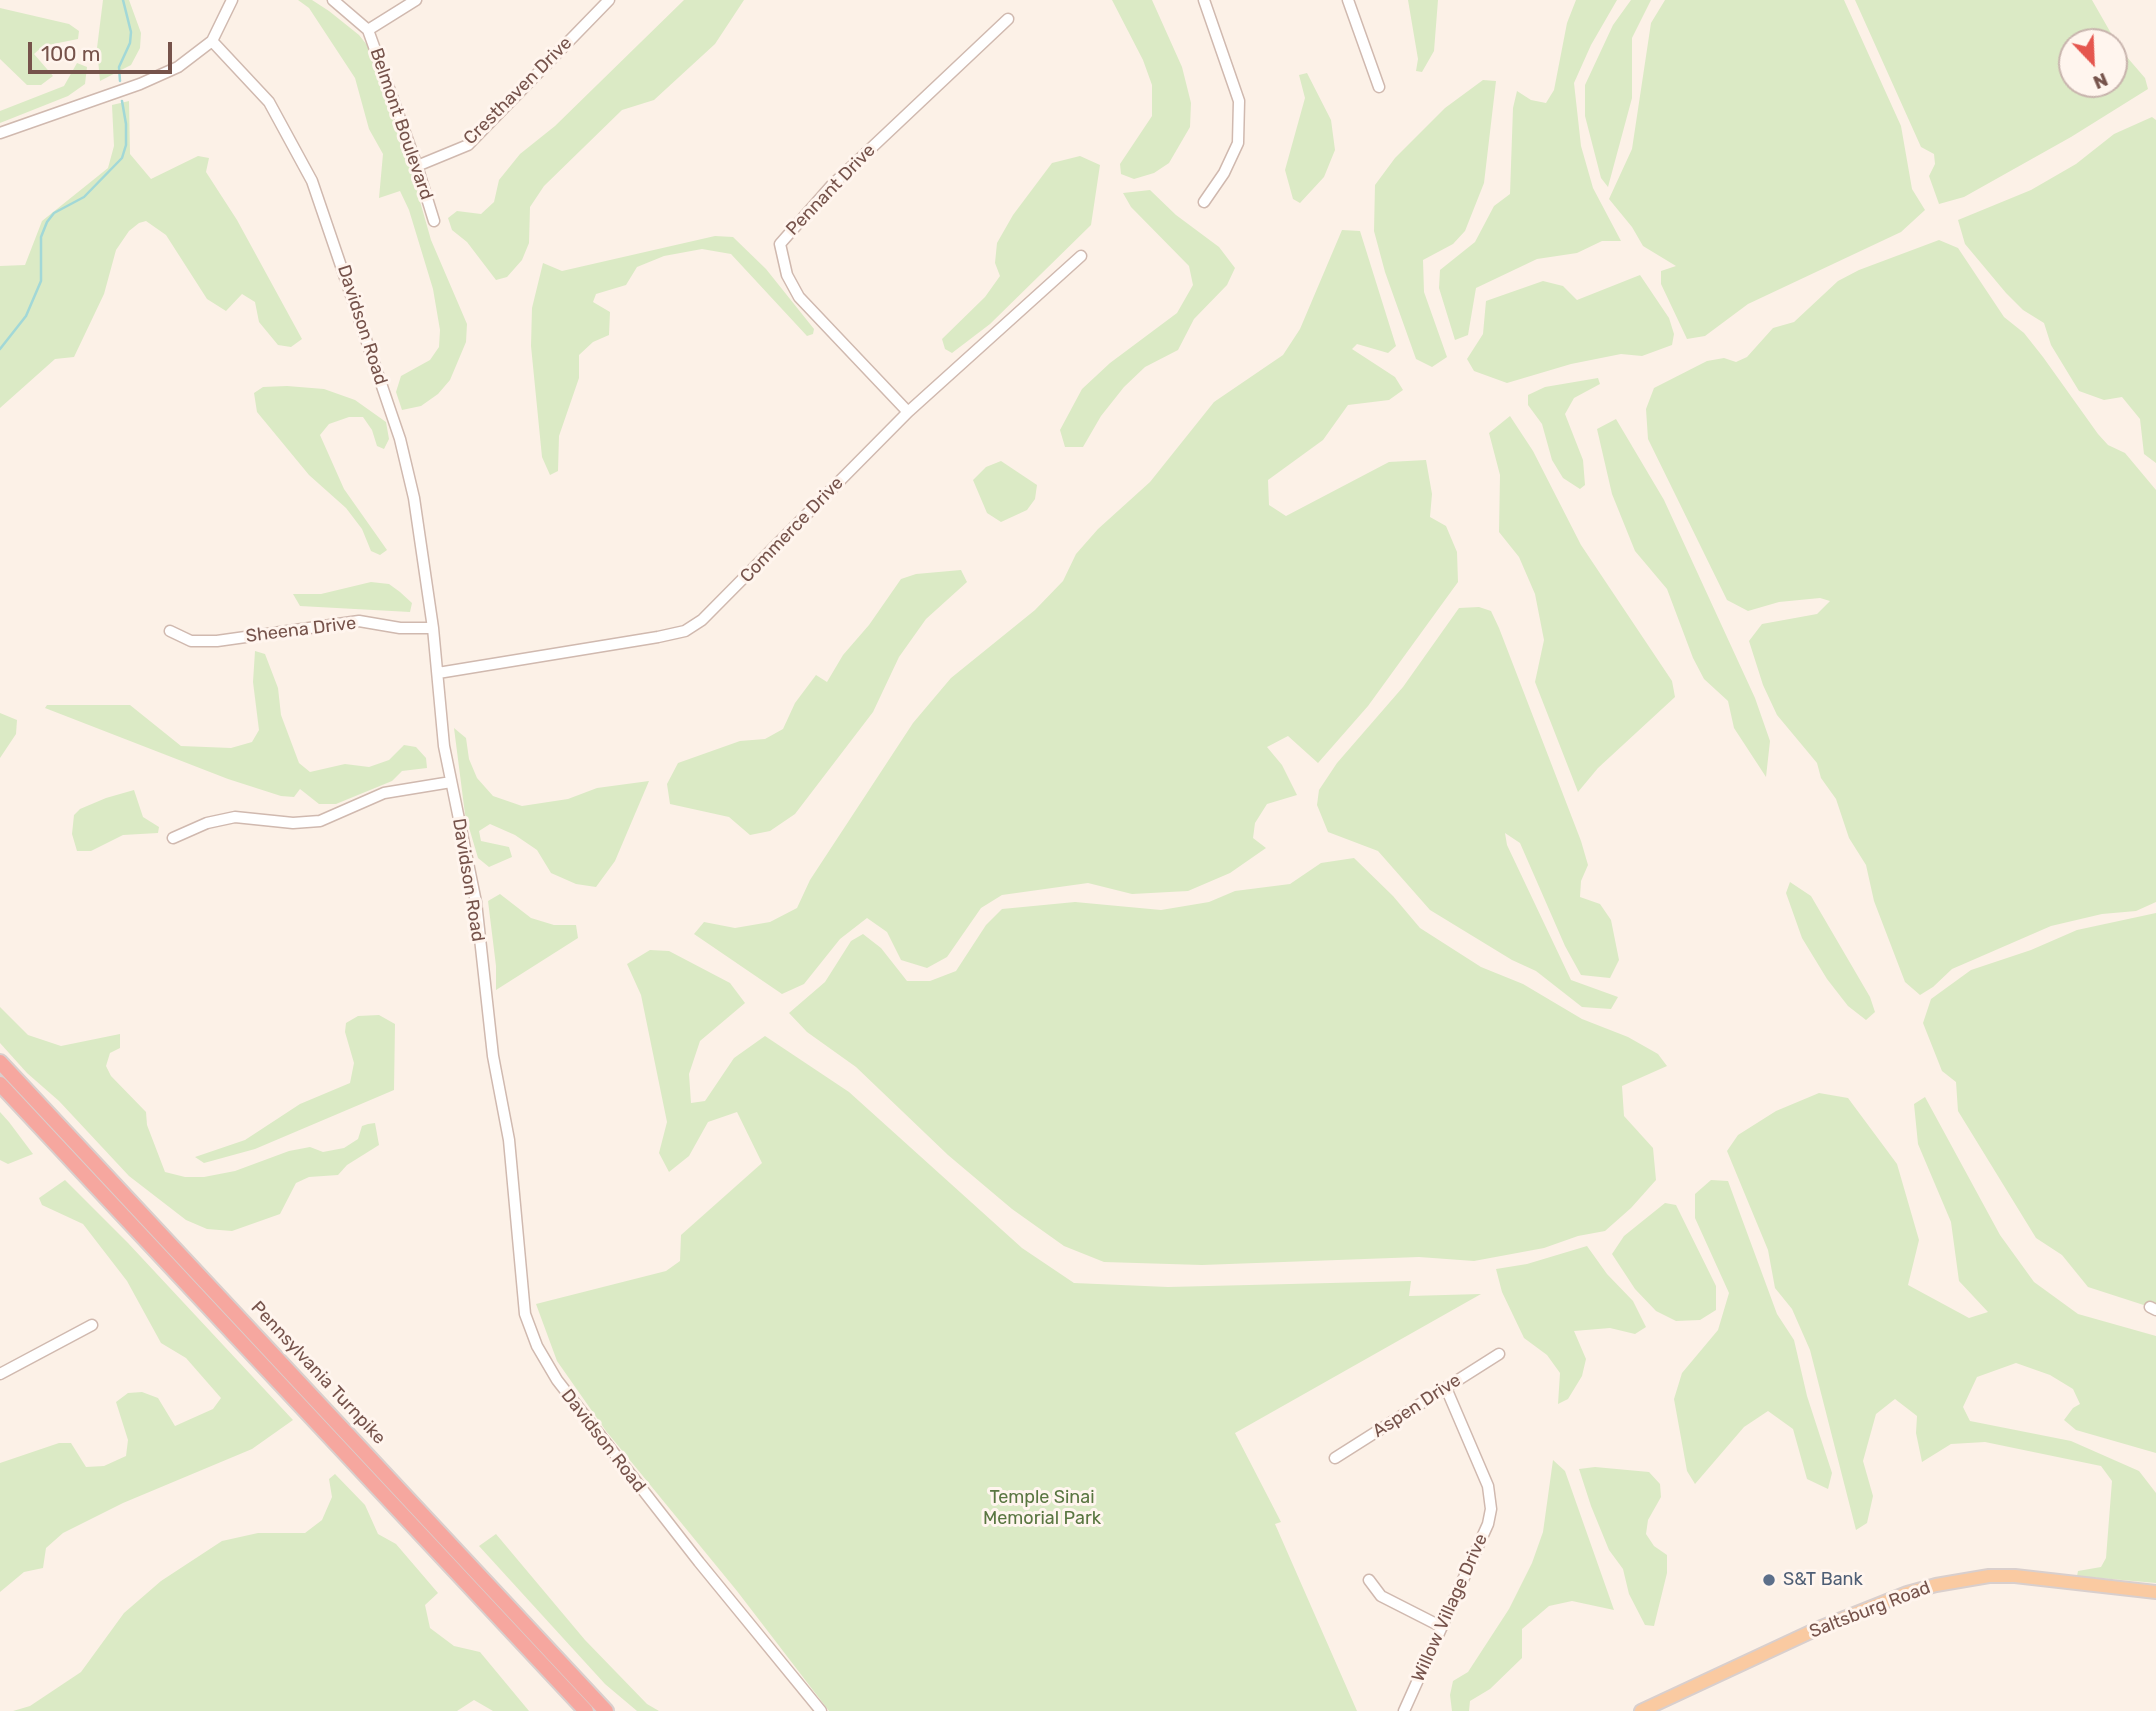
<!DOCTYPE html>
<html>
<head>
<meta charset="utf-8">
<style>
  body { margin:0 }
  #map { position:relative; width:2156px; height:1711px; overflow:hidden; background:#fcf1e7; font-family:Rubik,sans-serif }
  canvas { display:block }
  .north { position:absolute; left:2058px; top:28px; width:70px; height:70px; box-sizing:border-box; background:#fff5ee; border:2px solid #c8b4ad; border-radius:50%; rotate:157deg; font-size:19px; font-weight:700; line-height:28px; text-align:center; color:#76534b }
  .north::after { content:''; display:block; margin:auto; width:24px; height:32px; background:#e5564e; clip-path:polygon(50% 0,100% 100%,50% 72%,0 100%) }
  .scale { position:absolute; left:28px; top:42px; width:144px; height:32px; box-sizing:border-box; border:4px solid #76534b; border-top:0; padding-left:9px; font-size:21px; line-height:24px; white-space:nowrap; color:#76534b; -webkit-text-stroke:5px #fff5ee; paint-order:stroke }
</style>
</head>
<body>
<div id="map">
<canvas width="2156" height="1711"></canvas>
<div class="north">N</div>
<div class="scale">100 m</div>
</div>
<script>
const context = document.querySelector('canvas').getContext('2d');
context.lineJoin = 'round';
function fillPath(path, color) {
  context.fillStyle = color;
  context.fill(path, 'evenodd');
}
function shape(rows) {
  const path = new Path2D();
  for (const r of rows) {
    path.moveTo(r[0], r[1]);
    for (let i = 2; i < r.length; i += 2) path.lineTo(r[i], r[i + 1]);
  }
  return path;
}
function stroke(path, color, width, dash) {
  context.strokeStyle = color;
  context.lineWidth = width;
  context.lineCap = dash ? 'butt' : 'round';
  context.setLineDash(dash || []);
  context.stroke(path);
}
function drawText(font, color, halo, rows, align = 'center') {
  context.font = font + ' Rubik,sans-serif';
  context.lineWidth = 6;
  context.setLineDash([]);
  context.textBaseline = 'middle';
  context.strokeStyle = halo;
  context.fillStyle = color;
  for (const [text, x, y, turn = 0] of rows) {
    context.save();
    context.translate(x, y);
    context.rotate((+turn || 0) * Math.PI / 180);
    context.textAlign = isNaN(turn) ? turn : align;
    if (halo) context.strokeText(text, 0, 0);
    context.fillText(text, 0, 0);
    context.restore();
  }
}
fillPath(shape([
  [103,0,129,0,141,33,140,48,131,65,100,81,97,48],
  [298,0,312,0,329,11,359,35,371,50,400,131,431,240,467,324,466,342,450,380,438,394,421,406,402,410,396,392,401,376,430,360,439,347,440,330,433,289,409,210,400,191,379,198,383,154,369,129,355,78,309,8],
  [684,0,744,0,715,44,654,100,622,110,544,186,530,207,529,243,522,260,507,277,496,280,467,242,452,230,448,218,457,211,481,214,494,202,499,180,520,154,555,126],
  [1112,0,1152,0,1182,67,1191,103,1190,127,1169,163,1154,173,1134,179,1121,174,1120,164,1152,116,1152,85,1143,60],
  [1408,0,1438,0,1434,51,1422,72,1416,71,1418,59],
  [1576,0,1617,0,1591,45,1574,83,1581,146,1593,188,1621,241,1602,241,1577,253,1537,259,1476,288,1468,335,1455,340,1439,288,1440,270,1475,242,1494,206,1510,194,1513,108,1517,91,1531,100,1546,103,1554,90,1567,23],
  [1631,0,1651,0,1632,38,1632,98,1608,187,1601,178,1585,116,1585,85,1613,25],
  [1665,0,1844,0,1901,126,1912,189,1925,210,1901,232,1748,304,1705,336,1687,339,1661,284,1661,271,1676,266,1643,246,1632,227,1609,199,1632,149,1651,23],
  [1855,0,2092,0,2120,49,2145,78,2148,89,2071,137,1964,197,1939,204,1929,176,1935,164,1934,154,1921,147],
  [2072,42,2114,42,2114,84,2072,84],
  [0,8,69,24,79,31,78,39,43,46,34,54,53,76,41,85,27,85,0,59],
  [77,63,87,67,85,84,68,96,0,123,0,111,64,86],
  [1307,73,1331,120,1335,150,1324,177,1300,203,1293,199,1285,170,1305,98,1299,75],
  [1483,80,1496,81,1484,183,1465,231,1453,244,1423,260,1424,292,1447,357,1432,367,1416,359,1385,272,1374,231,1375,185,1395,158,1445,108],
  [129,101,130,154,151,179,198,156,209,158,206,172,237,220,302,339,291,347,278,345,259,322,255,302,242,294,226,311,207,299,166,235,146,221,139,223,129,231,116,250,104,294,74,357,55,359,0,408,0,266,25,265,42,221,108,168,114,146,112,105],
  [2152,117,2156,120,2156,463,2144,454,2140,419,2122,397,2104,400,2079,391,2051,345,2044,323,2023,310,2006,293,1965,244,1958,220,2031,190,2076,164,2114,134],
  [1080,156,1100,165,1091,225,990,324,952,353,945,349,942,339,985,297,1000,276,995,263,997,243,1013,215,1052,163],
  [1150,190,1176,215,1219,247,1235,268,1227,285,1194,319,1178,350,1145,367,1124,387,1101,416,1083,447,1065,447,1060,430,1082,389,1110,363,1177,313,1193,285,1189,266,1131,207,1123,193],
  [1342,230,1360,231,1396,346,1388,353,1357,344,1352,349,1395,377,1403,390,1389,400,1348,405,1323,440,1268,480,1269,505,1286,516,1389,462,1426,460,1432,494,1430,517,1446,526,1457,552,1458,582,1368,706,1318,763,1288,736,1267,747,1282,765,1297,795,1267,804,1255,823,1253,838,1266,848,1230,873,1188,891,1132,894,1088,883,1002,895,981,908,947,957,927,968,901,960,887,932,867,918,840,939,804,984,782,994,694,934,704,922,735,928,770,922,797,908,810,880,913,723,951,678,1035,610,1063,581,1076,554,1098,529,1150,482,1214,402,1283,355,1300,329],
  [715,236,733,237,766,269,814,329,813,334,807,336,731,254,702,249,664,256,637,267,626,285,596,294,593,302,610,312,609,335,593,342,579,355,579,378,559,436,558,471,550,475,542,457,531,346,532,308,543,263,562,271],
  [1939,240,1958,248,2004,317,2024,333,2043,357,2098,434,2108,445,2125,453,2156,490,2156,902,2136,911,2102,914,2051,926,1952,969,1933,987,1920,995,1905,982,1874,901,1866,865,1849,838,1836,799,1821,778,1817,763,1777,715,1763,685,1749,641,1762,624,1817,614,1830,601,1820,598,1779,602,1748,611,1727,600,1648,439,1646,409,1654,388,1707,361,1724,358,1736,362,1747,357,1773,328,1794,322,1838,281,1859,270],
  [1640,275,1669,318,1674,334,1672,345,1642,356,1621,354,1571,364,1507,383,1474,371,1467,359,1483,334,1486,301,1543,281,1563,286,1577,300],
  [1598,378,1600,384,1574,398,1565,414,1583,460,1585,485,1580,489,1563,478,1552,460,1542,424,1528,405,1528,395,1545,387],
  [287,386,324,389,355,400,386,422,389,439,384,449,377,446,372,430,363,417,349,417,329,424,320,435,344,489,387,550,380,555,371,551,362,529,346,508,309,475,257,412,254,393,263,387],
  [1510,416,1533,451,1581,545,1672,681,1675,697,1598,768,1578,792,1535,682,1544,640,1535,594,1519,557,1499,532,1500,475,1489,433],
  [1616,419,1664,500,1755,698,1770,741,1766,777,1734,728,1728,701,1704,679,1693,658,1667,589,1635,551,1612,494,1597,429],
  [1001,461,1037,485,1035,499,1027,510,1001,522,987,513,973,480,986,467],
  [961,570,967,582,926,619,899,657,873,712,795,814,770,831,750,835,729,817,670,804,667,784,678,763,740,741,765,739,783,729,795,703,816,675,827,682,843,655,869,625,901,579,916,574],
  [371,582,389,584,400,592,412,603,410,612,300,606,293,594,321,594],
  [1479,607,1491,611,1499,628,1581,841,1588,865,1581,881,1580,897,1600,904,1611,920,1619,960,1610,978,1581,975,1565,946,1520,843,1505,833,1507,845,1571,980,1618,997,1611,1009,1582,1007,1536,971,1512,960,1430,910,1378,851,1328,832,1317,805,1319,790,1337,763,1403,687,1459,608],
  [255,651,265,654,278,688,281,715,299,763,310,772,345,764,369,767,389,760,404,745,416,747,426,758,427,768,402,771,392,781,336,804,319,804,300,789,294,797,281,796,228,779,45,708,47,705,130,705,181,746,231,748,252,742,259,730,253,682],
  [0,713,17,720,16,734,0,758],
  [454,728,466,738,469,759,477,778,493,796,522,806,568,799,597,788,649,781,615,861,596,887,576,884,551,873,537,850,515,835,490,824,479,831,481,841,509,847,512,857,489,867,478,858,465,814],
  [134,790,143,817,159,827,158,833,123,835,91,851,77,851,72,834,74,815,80,809,106,798],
  [1354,858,1393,896,1420,928,1481,967,1523,984,1582,1019,1628,1037,1658,1054,1667,1066,1622,1086,1624,1116,1653,1148,1656,1180,1631,1208,1605,1231,1578,1236,1544,1248,1474,1261,1419,1257,1202,1265,1104,1262,1064,1246,1012,1209,948,1155,856,1067,807,1032,789,1013,825,982,851,941,863,934,881,948,907,981,930,981,956,971,986,925,1002,909,1075,902,1161,910,1209,902,1235,891,1290,884,1321,863],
  [1790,882,1811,896,1870,997,1875,1012,1866,1020,1848,1006,1827,979,1802,938,1786,893],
  [500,894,531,918,554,925,576,925,578,938,496,990,496,966,488,901],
  [2156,913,2156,1309,2088,1287,2062,1255,2036,1238,1958,1111,1956,1082,1942,1071,1923,1023,1931,999,1971,970,2031,950,2077,930],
  [650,950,669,951,730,983,745,1003,700,1041,689,1074,691,1103,705,1101,734,1058,765,1036,849,1092,1022,1248,1074,1283,1168,1287,1411,1281,1409,1296,1481,1294,1235,1433,1281,1522,1275,1524,1357,1711,829,1711,737,1591,606,1431,557,1361,536,1304,666,1271,680,1261,681,1235,762,1163,737,1112,708,1122,689,1156,669,1172,659,1153,667,1122,641,995,627,964],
  [0,1007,28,1035,61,1046,120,1034,120,1048,110,1053,106,1066,111,1076,146,1112,147,1125,165,1172,185,1177,204,1177,235,1171,289,1151,310,1147,323,1152,344,1148,358,1139,362,1126,368,1124,375,1123,379,1145,347,1165,338,1175,309,1177,296,1183,280,1214,232,1231,207,1229,186,1220,129,1176,59,1101,27,1073,0,1043],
  [379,1015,395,1024,394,1090,255,1149,204,1163,195,1157,245,1140,300,1104,350,1083,354,1063,345,1032,346,1023,358,1016],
  [1819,1093,1848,1098,1897,1164,1919,1240,1908,1285,1969,1318,1988,1312,1959,1281,1951,1222,1918,1144,1914,1104,1925,1097,2000,1235,2034,1282,2078,1314,2156,1336,2156,1453,2076,1430,2064,1420,2073,1408,2080,1404,2073,1389,2050,1375,2016,1363,1977,1377,1963,1407,1970,1421,2071,1441,2139,1471,2156,1493,2156,1583,2077,1576,2078,1571,2101,1567,2106,1558,2112,1481,2101,1466,1985,1442,1951,1444,1922,1462,1916,1433,1917,1416,1895,1399,1876,1414,1863,1461,1873,1496,1867,1523,1856,1530,1810,1350,1792,1309,1775,1288,1768,1250,1727,1151,1738,1135,1776,1111],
  [0,1112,9,1122,33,1154,8,1164,0,1160],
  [65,1180,128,1243,293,1420,252,1449,123,1503,63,1533,46,1548,43,1568,24,1572,0,1592,0,1463,59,1443,71,1443,86,1467,104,1466,126,1456,128,1440,116,1402,128,1393,142,1392,158,1398,175,1426,213,1409,221,1398,186,1358,161,1343,127,1281,83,1224,42,1205,39,1198],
  [1711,1180,1728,1181,1777,1314,1794,1340,1807,1396,1832,1473,1828,1489,1807,1479,1793,1429,1768,1411,1744,1427,1695,1484,1687,1471,1674,1399,1682,1373,1718,1330,1729,1293,1695,1218,1695,1194],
  [1665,1203,1676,1205,1716,1286,1716,1310,1700,1320,1676,1321,1656,1311,1635,1289,1612,1254,1624,1236],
  [1587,1246,1607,1274,1633,1301,1646,1327,1635,1334,1610,1328,1574,1331,1586,1359,1582,1376,1568,1399,1558,1404,1560,1373,1547,1355,1524,1338,1502,1292,1496,1269,1527,1264],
  [1553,1460,1565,1471,1614,1610,1572,1601,1549,1606,1522,1629,1522,1658,1490,1689,1470,1701,1469,1711,1452,1711,1450,1695,1453,1681,1468,1672,1509,1609,1532,1563,1543,1532],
  [1595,1467,1649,1472,1660,1484,1661,1497,1648,1520,1646,1534,1654,1546,1667,1555,1667,1573,1654,1626,1645,1625,1629,1594,1623,1569,1609,1550,1591,1506,1579,1469],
  [335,1474,365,1505,378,1534,396,1544,438,1593,425,1605,430,1628,454,1646,480,1652,529,1711,493,1711,474,1700,457,1711,13,1711,30,1706,81,1672,124,1613,161,1581,222,1541,258,1533,305,1533,322,1520,332,1497,329,1479],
  [496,1534,585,1640,647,1704,659,1711,637,1711,605,1684,479,1546]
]), '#dbeac5');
stroke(shape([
  [120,81,119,67,130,43,131,32,123,0],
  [0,349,26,316,41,281,41,237,47,222,54,213,84,197,122,158,126,145,126,124,122,101]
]), '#a2d8d7', 2.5);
const minor = shape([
  [333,0,368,30,417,166,434,221],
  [1348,0,1379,87],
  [368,30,416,0],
  [212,41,269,102,312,181,400,439,414,498,433,628,444,746,476,902,493,1056,509,1140,525,1314,537,1346,557,1380,699,1562,821,1711],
  [0,133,140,84,178,67,212,41,232,0],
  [417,166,468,145,609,0],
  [1204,202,1224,173,1238,143,1239,101,1204,0],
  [908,412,799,297,787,275,780,244,831,186,1008,19],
  [170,631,191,641,217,641,359,621,400,628,433,628],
  [438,673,658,637,685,631,702,620,908,412,1081,256],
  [173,838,207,823,235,817,293,823,320,821,384,793,451,782],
  [2150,1307,2156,1310],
  [0,1374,92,1325],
  [1335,1458,1499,1354],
  [1369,1580,1381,1596,1442,1627],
  [1404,1711,1488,1524,1491,1509,1488,1486,1446,1388]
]);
const major = shape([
  [1641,1711,1819,1628,1907,1593,1936,1585,1989,1576,2015,1576,2156,1592]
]);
const highway = shape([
  [0,1062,606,1711],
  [0,1084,586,1711]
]);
stroke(minor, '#d0b9af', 13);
stroke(major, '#d9cfcd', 16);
stroke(highway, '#d9cfcd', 18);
stroke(minor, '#fff', 10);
stroke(major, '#facaa1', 12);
stroke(highway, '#f6a79f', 14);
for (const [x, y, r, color] of [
  [1769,1580,7,"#5c6f8a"]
]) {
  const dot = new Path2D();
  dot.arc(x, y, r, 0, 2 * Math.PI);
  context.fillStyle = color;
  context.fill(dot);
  stroke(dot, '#fff5ee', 2.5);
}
drawText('18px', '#76534b', '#fff5ee', [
  ["Cresthaven Drive",518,91,-45],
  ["Belmont Boulevard",401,124,71],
  ["Pennant Drive",831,190,-46],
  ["Davidson Road",362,325,72],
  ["Commerce Drive",792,530,-46],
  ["Sheena Drive",301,630,-7],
  ["Davidson Road",468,880,81],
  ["Pennsylvania Turnpike",318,1373,47],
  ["Aspen Drive",1417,1406,-33],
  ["Davidson Road",603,1441,52],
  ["Willow Village Drive",1450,1608,-66],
  ["Saltsburg Road",1870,1610,-21]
]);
drawText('18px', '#597641', '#fff5ee', [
  ["Temple Sinai",1042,1498],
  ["Memorial Park",1042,1519]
]);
drawText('18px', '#4e5e75', '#fff5ee', [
  ["S&T Bank",1783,1580]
], 'left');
</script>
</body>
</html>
